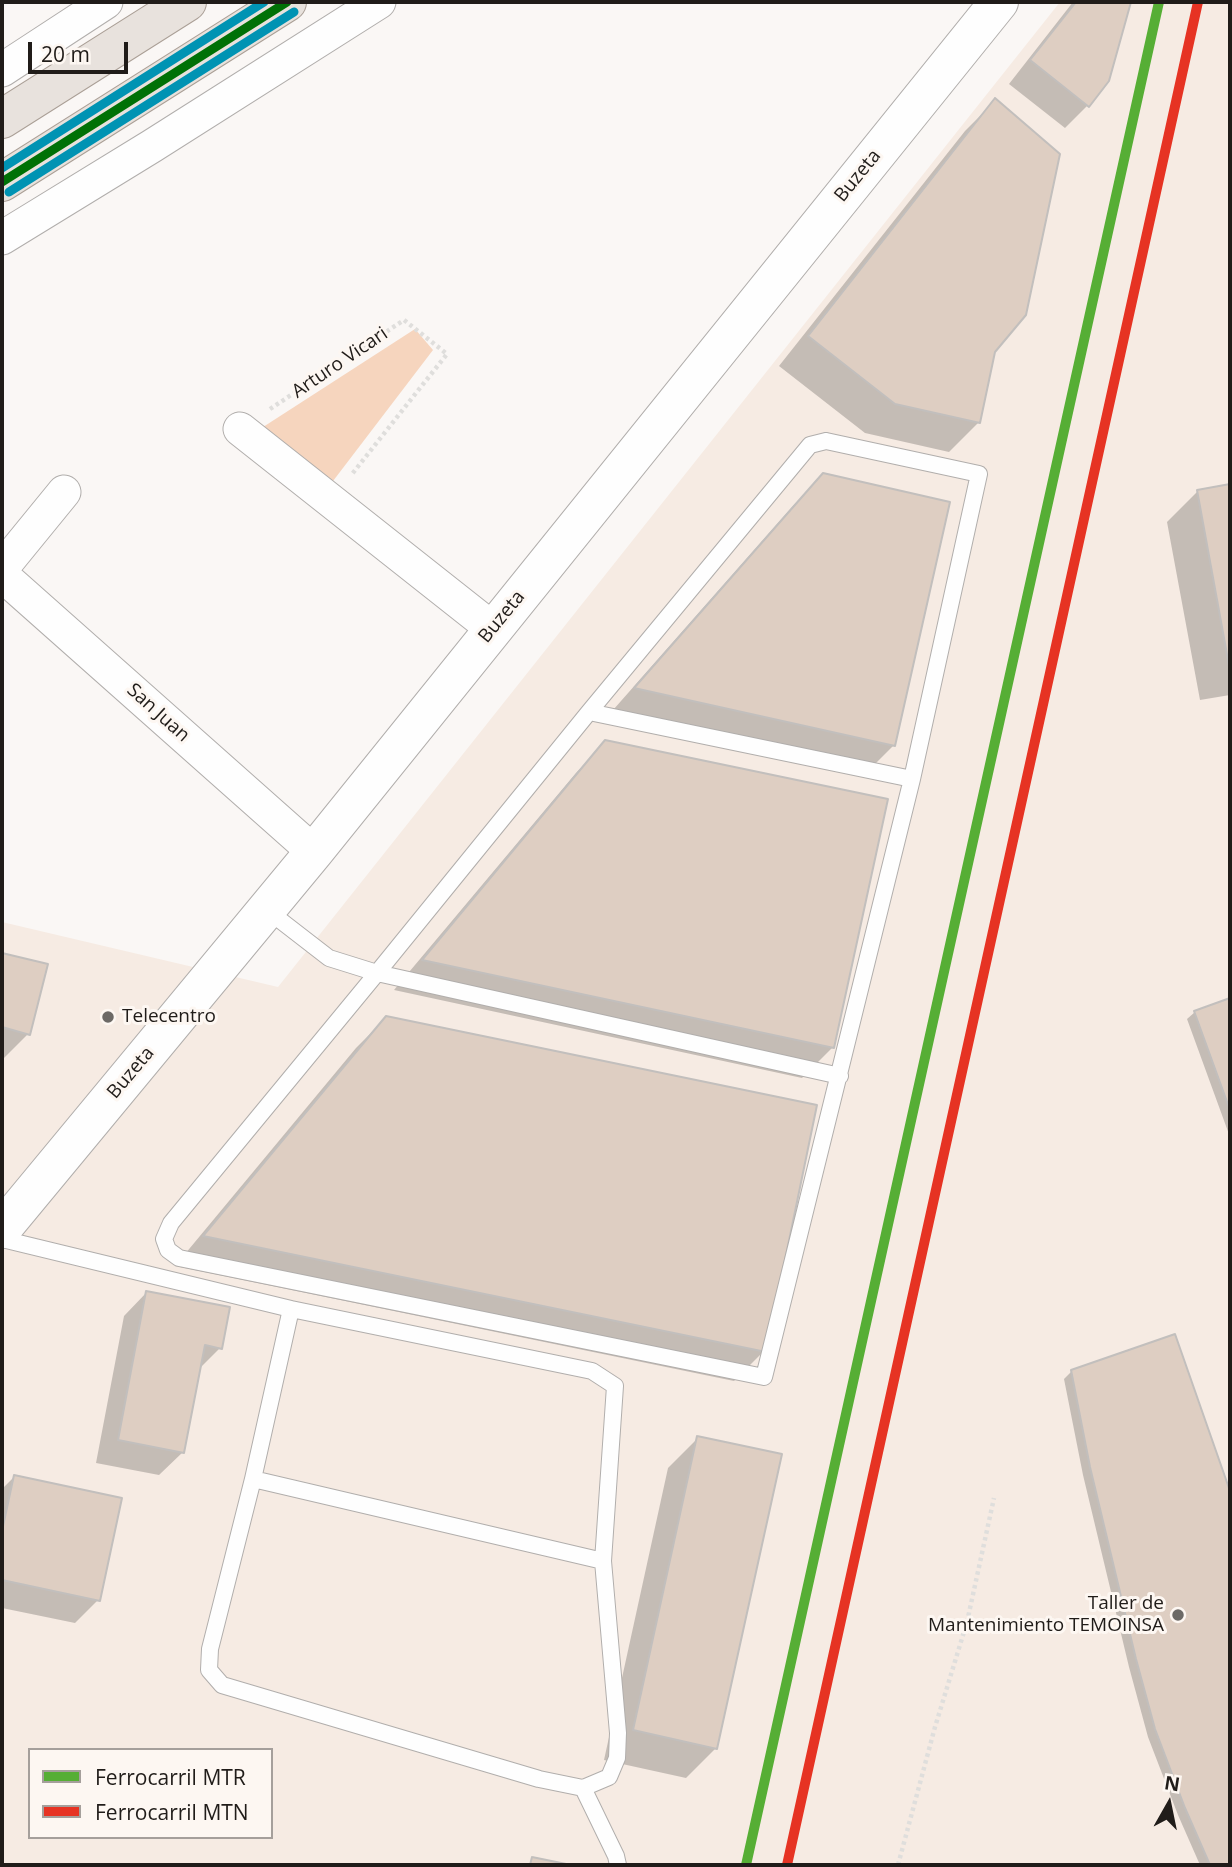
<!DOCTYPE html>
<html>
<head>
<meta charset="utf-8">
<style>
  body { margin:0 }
  #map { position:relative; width:1232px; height:1867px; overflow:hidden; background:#faf7f5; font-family:"Open Sans",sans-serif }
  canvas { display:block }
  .frame { position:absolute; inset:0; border:4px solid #201c19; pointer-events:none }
  .legend { position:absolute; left:28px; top:1748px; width:245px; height:91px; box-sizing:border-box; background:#fdf7f2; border:2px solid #a59f9b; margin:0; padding:9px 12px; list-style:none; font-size:21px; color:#201c19 }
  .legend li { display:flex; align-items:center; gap:14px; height:35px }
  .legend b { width:35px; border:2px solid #a59f9b }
  .north { position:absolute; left:1134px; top:1769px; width:70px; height:70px; -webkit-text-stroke:5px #fdf7f2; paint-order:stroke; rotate:9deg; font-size:19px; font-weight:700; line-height:28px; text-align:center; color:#201c19 }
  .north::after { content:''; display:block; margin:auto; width:24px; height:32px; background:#201c19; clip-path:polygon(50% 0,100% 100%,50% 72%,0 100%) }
  .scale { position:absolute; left:28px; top:42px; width:100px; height:32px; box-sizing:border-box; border:4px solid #201c19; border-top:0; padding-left:9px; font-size:21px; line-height:24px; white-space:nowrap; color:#201c19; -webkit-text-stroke:5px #fdf7f2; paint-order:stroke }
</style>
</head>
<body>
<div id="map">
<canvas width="1232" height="1867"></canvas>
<div class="frame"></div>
<ul class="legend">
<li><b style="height:9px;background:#56ae35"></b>Ferrocarril MTR</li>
<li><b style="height:9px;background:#e63323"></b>Ferrocarril MTN</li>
</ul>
<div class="north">N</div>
<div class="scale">20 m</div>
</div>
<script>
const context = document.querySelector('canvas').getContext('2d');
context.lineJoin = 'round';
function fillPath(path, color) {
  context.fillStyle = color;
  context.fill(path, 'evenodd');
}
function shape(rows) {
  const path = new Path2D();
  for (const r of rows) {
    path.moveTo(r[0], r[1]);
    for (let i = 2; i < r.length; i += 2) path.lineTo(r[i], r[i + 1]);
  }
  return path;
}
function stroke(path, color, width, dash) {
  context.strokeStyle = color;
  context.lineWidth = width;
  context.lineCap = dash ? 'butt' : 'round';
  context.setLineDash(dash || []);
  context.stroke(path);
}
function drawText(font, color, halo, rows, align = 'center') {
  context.font = font + ' "Open Sans",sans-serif';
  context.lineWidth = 6;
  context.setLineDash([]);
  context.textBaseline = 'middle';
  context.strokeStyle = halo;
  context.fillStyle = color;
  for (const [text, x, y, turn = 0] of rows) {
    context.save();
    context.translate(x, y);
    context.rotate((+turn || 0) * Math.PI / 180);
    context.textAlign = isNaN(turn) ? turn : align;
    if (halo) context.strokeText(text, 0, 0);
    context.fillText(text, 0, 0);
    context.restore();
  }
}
fillPath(shape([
  [1060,2,1230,2,1230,1865,2,1865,2,922,278,987],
  [30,1750,271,1750,271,1837,30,1837]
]), '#f6ebe3');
fillPath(shape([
  [415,329,433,350,330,485,260,429]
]), '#f6d5be');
fillPath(shape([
  [1073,2,1130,2,1108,80,1088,105,1065,128,1009,84],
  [995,101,994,352,979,422,949,452,865,433,779,366,965,131],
  [824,475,893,746,863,776,606,718,793,506],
  [1230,486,1230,695,1200,700,1167,522,1198,491],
  [606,742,832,1048,802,1078,394,990,576,773],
  [2,955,45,966,28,1034,2,1060],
  [1230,1000,1230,1137,1187,1019,1195,1012],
  [386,1018,764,1351,734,1381,175,1266,356,1048],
  [147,1292,220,1348,199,1369,183,1452,159,1475,96,1463,124,1316],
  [1173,1336,1230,1496,1230,1865,1200,1865,1178,1815,1148,1737,1129,1667,1083,1475,1064,1379,1072,1371],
  [698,1438,716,1748,686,1778,604,1760,668,1468],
  [14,1477,98,1600,75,1623,2,1608,2,1489]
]), '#0003');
const building = shape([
  [1076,2,1131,2,1109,81,1089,107,1030,60,1076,2],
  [995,98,1060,154,1026,315,995,352,980,423,895,404,808,336,995,98],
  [823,473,950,502,895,746,634,688,823,473],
  [1230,484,1230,671,1197,490,1230,484],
  [605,740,888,799,834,1048,422,960,605,740],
  [2,953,48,964,30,1035,2,1027,2,953],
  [1230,998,1230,1110,1194,1011,1230,998],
  [386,1016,817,1105,766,1352,203,1236,386,1016],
  [146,1291,230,1307,222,1349,205,1345,184,1453,118,1440,146,1291],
  [1175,1334,1230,1491,1230,1865,1210,1865,1185,1808,1155,1729,1136,1659,1090,1467,1071,1370,1175,1334],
  [697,1436,782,1454,717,1749,633,1730,697,1436],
  [14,1475,122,1498,100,1601,2,1580,2,1531,14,1475],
  [532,1857,571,1865,530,1865,532,1857]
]);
fillPath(building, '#decec2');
stroke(building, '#c2bfbd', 2);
const service = shape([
  [826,441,979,474,912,779,764,1377,179,1258,168,1250,164,1239,171,1223,377,973,589,712,810,445,826,441],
  [589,712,912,779],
  [267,910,329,958,377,973,840,1076],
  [2,1239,291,1309],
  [253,1479,210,1649,209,1670,222,1685,539,1779,583,1788,616,1856,618,1865],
  [583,1788,609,1777,617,1758,618,1733,603,1561,615,1386,592,1371,291,1309,253,1479,603,1561]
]);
const minor = shape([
  [2,70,106,2],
  [2,238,152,146,379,2],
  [240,429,493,629],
  [2,568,64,492],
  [2,575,314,852]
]);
const tertiary = shape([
  [2,1229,314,852,999,2]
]);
const primary = shape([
  [2,119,187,2],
  [2,182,287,2]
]);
stroke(service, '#b1aeac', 18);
stroke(minor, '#b1aeac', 35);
stroke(tertiary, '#b1aeac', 40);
stroke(primary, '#aa9f96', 40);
stroke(shape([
  [270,409,404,320,447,354,352,474],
  [898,1865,935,1727,967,1622,994,1498]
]), '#dfdedc', 4.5, [3.5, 3.5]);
stroke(service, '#fefefe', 16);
stroke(minor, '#fefefe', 33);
stroke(tertiary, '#fefefe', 38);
stroke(primary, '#e8e2dd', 38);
stroke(shape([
  [2,182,287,2]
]), '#007106', 9);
stroke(shape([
  [9,192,294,12]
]), '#0093b3', 9);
stroke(shape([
  [2,168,264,2]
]), '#0093b3', 9);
stroke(shape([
  [746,1865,1159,2]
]), '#56ae35', 10);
stroke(shape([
  [787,1865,1198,2]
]), '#e63323', 10);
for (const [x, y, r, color] of [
  [108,1017,7,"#6c6966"],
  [1178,1615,7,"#6c6966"]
]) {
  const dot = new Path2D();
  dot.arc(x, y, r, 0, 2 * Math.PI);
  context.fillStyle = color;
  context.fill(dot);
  stroke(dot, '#fdf7f2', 2.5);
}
drawText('19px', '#201c19', '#fdf7f2', [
  ["Buzeta",858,176,-51],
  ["Arturo Vicari",340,363,-34],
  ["Buzeta",502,617,-51],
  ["San Juan",158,713,42],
  ["Buzeta",131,1073,-50]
]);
drawText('19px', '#201c19', '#fdf7f2', [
  ["Telecentro",122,1017],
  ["Taller de",1164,1604,"right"],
  ["Mantenimiento TEMOINSA",1164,1626,"right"]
], 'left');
</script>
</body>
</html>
